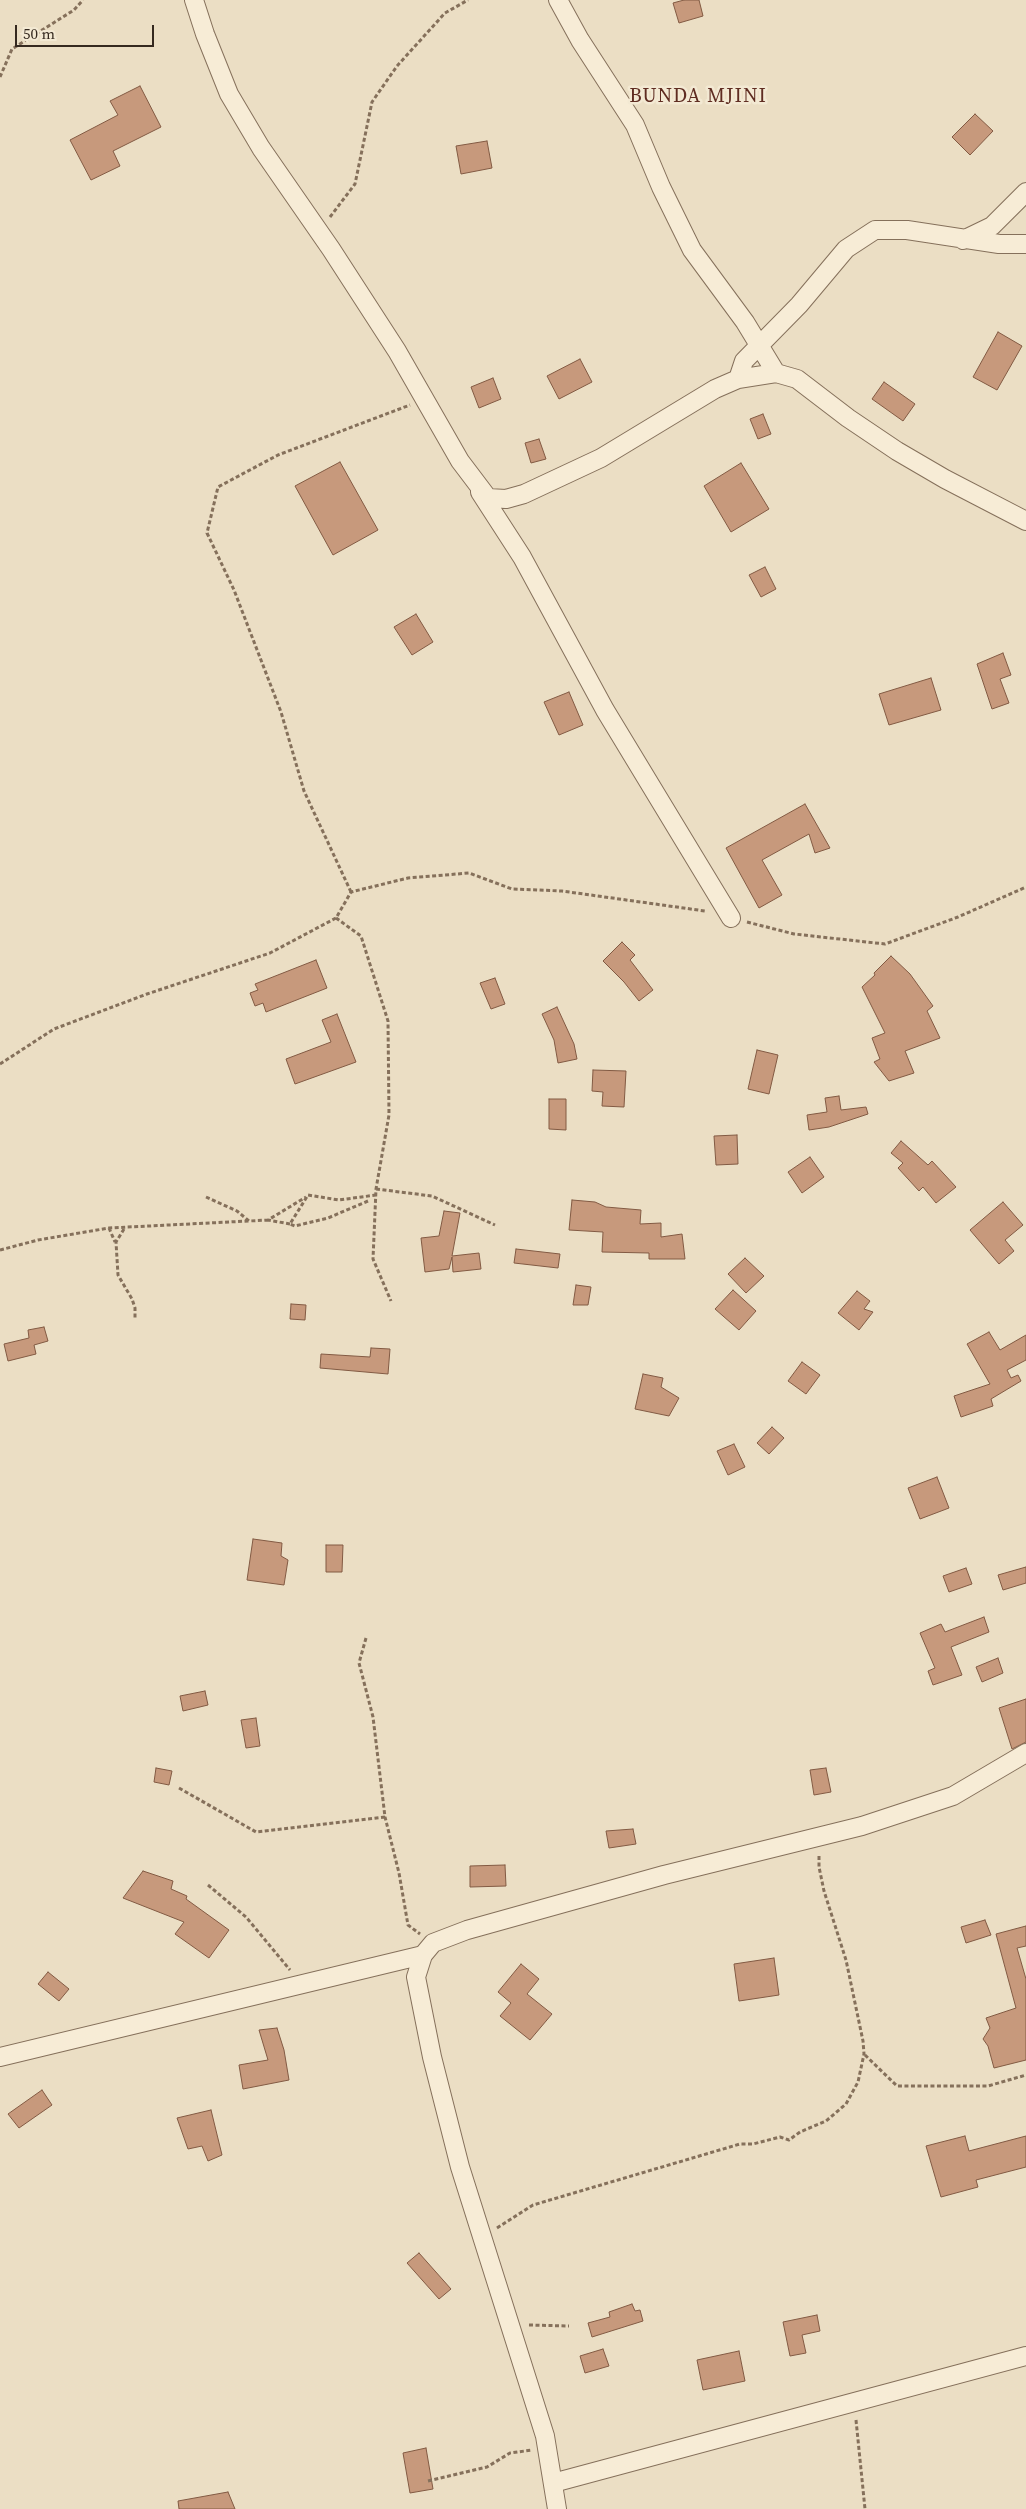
<!DOCTYPE html>
<html>
<head>
<meta charset="utf-8">
<style>
  body { margin:0 }
  #map { position:relative; width:1026px; height:2509px; overflow:hidden; background:#ebdec4; font-family:"Source Serif 4",serif }
  canvas { display:block }
  .scale { position:absolute; left:15px; top:25px; width:139px; height:22px; box-sizing:border-box; border:2px solid #35291f; border-top:0; padding-left:6px; font-size:15px; line-height:18px; white-space:nowrap; color:#35291f; -webkit-text-stroke:4px #f3e9d3; paint-order:stroke }
</style>
</head>
<body>
<div id="map">
<canvas width="1026" height="2509"></canvas>
<div class="scale">50 m</div>
</div>
<script>
const context = document.querySelector('canvas').getContext('2d');
context.lineJoin = 'round';
function fillPath(path, color) {
  context.fillStyle = color;
  context.fill(path, 'evenodd');
}
function shape(rows) {
  const path = new Path2D();
  for (const r of rows) {
    path.moveTo(r[0], r[1]);
    for (let i = 2; i < r.length; i += 2) path.lineTo(r[i], r[i + 1]);
  }
  return path;
}
function stroke(path, color, width, dash) {
  context.strokeStyle = color;
  context.lineWidth = width;
  context.lineCap = dash ? 'butt' : 'round';
  context.setLineDash(dash || []);
  context.stroke(path);
}
function drawText(font, color, halo, rows, align = 'center') {
  context.font = font + ' "Source Serif 4",serif';
  context.lineWidth = 5;
  context.setLineDash([]);
  context.textBaseline = 'middle';
  context.strokeStyle = halo;
  context.fillStyle = color;
  for (const [text, x, y, turn = 0] of rows) {
    context.save();
    context.translate(x, y);
    context.rotate((+turn || 0) * Math.PI / 180);
    context.textAlign = isNaN(turn) ? turn : align;
    if (halo) context.strokeText(text, 0, 0);
    context.fillText(text, 0, 0);
    context.restore();
  }
}
const building = shape([
  [684,0,699,0,703,16,679,23,673,3,684,0],
  [140,86,161,127,113,151,120,166,91,180,70,140,118,115,110,101,140,86],
  [975,114,993,131,970,155,952,137,975,114],
  [487,141,492,168,461,174,456,146,487,141],
  [998,332,1022,346,997,390,973,377,998,332],
  [580,359,592,382,559,399,547,376,580,359],
  [493,378,501,399,479,408,471,387,493,378],
  [884,382,915,404,903,421,872,399,884,382],
  [763,414,771,434,758,439,750,419,763,414],
  [539,439,546,459,531,463,525,443,539,439],
  [340,462,378,530,333,555,295,486,340,462],
  [741,463,769,509,731,532,704,486,741,463],
  [765,567,776,589,761,597,749,575,765,567],
  [416,614,433,642,412,655,394,627,416,614],
  [1003,653,1011,675,1000,679,1009,703,992,709,977,664,1003,653],
  [931,678,941,710,889,725,879,694,931,678],
  [569,692,583,725,559,735,544,702,569,692],
  [805,804,830,848,815,853,809,834,762,860,782,895,759,908,726,848,805,804],
  [622,942,635,955,630,960,653,990,639,1001,624,982,603,961,622,942],
  [891,956,910,974,933,1006,927,1011,940,1038,905,1051,914,1073,889,1081,874,1062,880,1059,872,1038,885,1033,862,987,875,975,874,973,891,956],
  [316,960,327,988,266,1012,263,1003,255,1006,250,993,258,990,255,984,316,960],
  [495,978,505,1004,491,1009,480,983,495,978],
  [557,1007,574,1044,577,1059,558,1063,554,1040,542,1014,557,1007],
  [337,1014,356,1062,295,1084,286,1059,331,1042,322,1020,337,1014],
  [757,1050,778,1055,769,1094,748,1089,757,1050],
  [593,1070,626,1071,624,1107,602,1106,603,1092,592,1091,593,1070],
  [839,1096,841,1110,866,1107,868,1114,829,1127,809,1130,807,1115,827,1112,825,1098,839,1096],
  [549,1099,566,1099,566,1130,549,1129,549,1099],
  [737,1135,738,1164,716,1165,714,1136,737,1135],
  [901,1141,928,1165,932,1161,956,1187,936,1203,923,1187,919,1191,898,1168,903,1163,891,1153,901,1141],
  [810,1157,824,1177,802,1193,788,1172,810,1157],
  [572,1200,595,1202,606,1207,641,1210,640,1224,661,1223,661,1237,682,1234,685,1259,649,1259,649,1253,602,1252,603,1232,569,1230,572,1200],
  [1003,1202,1023,1225,1005,1240,1014,1251,999,1264,970,1230,1003,1202],
  [444,1211,460,1213,452,1256,479,1253,481,1269,453,1272,452,1257,449,1269,425,1272,421,1238,439,1236,444,1211],
  [516,1249,560,1254,558,1268,514,1263,516,1249],
  [745,1258,764,1276,746,1293,728,1274,745,1258],
  [576,1285,591,1287,588,1305,573,1305,576,1285],
  [733,1290,756,1311,739,1330,715,1309,733,1290],
  [857,1291,870,1301,864,1309,873,1312,859,1330,838,1313,857,1291],
  [291,1304,306,1305,305,1320,290,1319,291,1304],
  [44,1327,48,1341,34,1345,36,1354,8,1361,4,1344,29,1338,28,1330,44,1327],
  [989,1332,1000,1350,1026,1335,1026,1360,1007,1370,1011,1378,1018,1375,1021,1381,991,1399,993,1406,961,1417,954,1396,990,1384,967,1344,989,1332],
  [371,1348,390,1349,388,1374,320,1368,321,1354,370,1357,371,1348],
  [802,1362,820,1375,806,1394,788,1381,802,1362],
  [643,1374,663,1378,661,1387,679,1398,669,1416,635,1409,643,1374],
  [772,1427,784,1438,769,1454,757,1443,772,1427],
  [734,1444,745,1467,728,1475,717,1451,734,1444],
  [937,1477,949,1508,920,1519,908,1488,937,1477],
  [253,1539,282,1543,281,1556,288,1560,284,1585,247,1580,253,1539],
  [326,1545,343,1545,342,1572,326,1572,326,1545],
  [1026,1567,1026,1583,1003,1590,998,1575,1026,1567],
  [966,1568,972,1584,949,1592,943,1576,966,1568],
  [984,1617,989,1632,951,1647,962,1675,933,1685,928,1671,935,1668,920,1633,941,1624,945,1632,984,1617],
  [998,1658,1003,1673,982,1682,976,1667,998,1658],
  [205,1691,208,1705,183,1711,180,1696,205,1691],
  [1026,1699,1026,1742,1012,1749,999,1708,1026,1699],
  [256,1718,260,1746,246,1748,241,1720,256,1718],
  [156,1768,172,1771,169,1785,154,1782,156,1768],
  [826,1768,831,1792,814,1795,810,1770,826,1768],
  [633,1829,636,1844,609,1848,606,1831,633,1829],
  [505,1865,506,1886,470,1887,470,1866,505,1865],
  [143,1871,173,1881,171,1889,187,1896,186,1899,229,1930,209,1958,175,1934,184,1922,123,1898,143,1871],
  [985,1920,991,1935,966,1943,961,1927,985,1920],
  [1026,1926,1026,1946,1017,1948,1026,1979,1026,2060,994,2068,988,2046,983,2039,990,2028,986,2018,1016,2008,996,1934,1026,1926],
  [774,1958,779,1995,739,2001,734,1964,774,1958],
  [521,1964,539,1979,527,1994,552,2014,530,2040,500,2016,511,2003,498,1992,521,1964],
  [48,1972,69,1989,59,2001,38,1984,48,1972],
  [277,2028,284,2050,289,2080,243,2089,239,2065,268,2060,259,2030,277,2028],
  [42,2090,52,2105,19,2128,8,2114,42,2090],
  [211,2110,222,2155,208,2161,202,2146,188,2149,177,2118,211,2110],
  [965,2136,969,2151,1026,2136,1026,2167,976,2180,978,2187,941,2197,926,2146,965,2136],
  [419,2253,451,2289,439,2299,407,2263,419,2253],
  [632,2304,635,2311,640,2310,643,2321,592,2337,588,2323,610,2317,609,2312,632,2304],
  [817,2315,820,2331,802,2335,806,2353,790,2356,783,2322,817,2315],
  [603,2349,609,2366,585,2373,580,2356,603,2349],
  [739,2351,745,2381,703,2390,697,2360,739,2351],
  [426,2448,433,2489,410,2493,403,2453,426,2448],
  [228,2492,235,2509,179,2509,178,2501,228,2492]
]);
fillPath(building, '#c7997c');
stroke(building, '#825a43', 1);
const minor = shape([
  [194,0,205,34,229,94,261,148,331,249,397,351,460,461,488,498,506,499,524,494,601,458,715,389,738,379,776,373,797,379,848,418,897,451,945,479,1026,521],
  [558,0,580,40,635,125,661,187,692,250,745,322,776,373],
  [963,240,992,226,1026,192],
  [738,379,744,361,799,305,846,249,875,230,907,230,999,244,1026,244],
  [480,492,522,557,605,710,731,918],
  [0,2057,423,1955],
  [553,2483,1026,2356],
  [557,2509,545,2436,460,2167,432,2057,416,1977,423,1955,433,1943,467,1930,664,1875,862,1826,953,1796,1026,1753]
]);
stroke(minor, '#85705b', 20);
stroke(shape([
  [0,77,12,49,74,10,83,0],
  [330,217,355,184,372,102,397,66,445,13,468,0],
  [351,892,304,791,281,712,234,590,207,533,218,487,278,455,410,405],
  [336,918,361,936,388,1021,389,1115,376,1189,373,1259,391,1301],
  [747,922,794,934,885,944,958,917,1026,887],
  [0,1064,54,1029,147,994,270,953,336,918,351,892,408,878,469,873,512,889,562,891,705,911],
  [376,1189,432,1196,495,1225],
  [206,1197,237,1211,249,1221,268,1220],
  [368,1201,328,1218,295,1226,290,1224,308,1195,339,1200,376,1195],
  [290,1224,268,1220,306,1197],
  [109,1228,115,1242],
  [124,1229,116,1242,118,1275,132,1299,135,1308,135,1320],
  [0,1250,38,1240,109,1228,249,1221],
  [366,1638,359,1663,373,1717,385,1817,399,1873,408,1925,420,1934],
  [179,1788,256,1832,385,1817],
  [208,1885,246,1917,290,1970],
  [865,2055,897,2086,988,2086,1026,2075],
  [497,2228,533,2205,740,2144,753,2144,780,2137,789,2140,800,2132,826,2121,846,2104,858,2082,864,2054,863,2041,846,1960,824,1891,819,1867,819,1855],
  [529,2325,569,2326],
  [856,2420,865,2509],
  [428,2481,487,2467,510,2453,532,2450]
]), '#85705b', 3, [4, 2.5]);
stroke(minor, '#f7ecd6', 18);
context.letterSpacing = '1px';
drawText('20px', '#5f2c21', '#f3e9d3', [
  ["BUNDA MJINI",698,97]
]);
context.letterSpacing = '0px';
</script>
</body>
</html>
